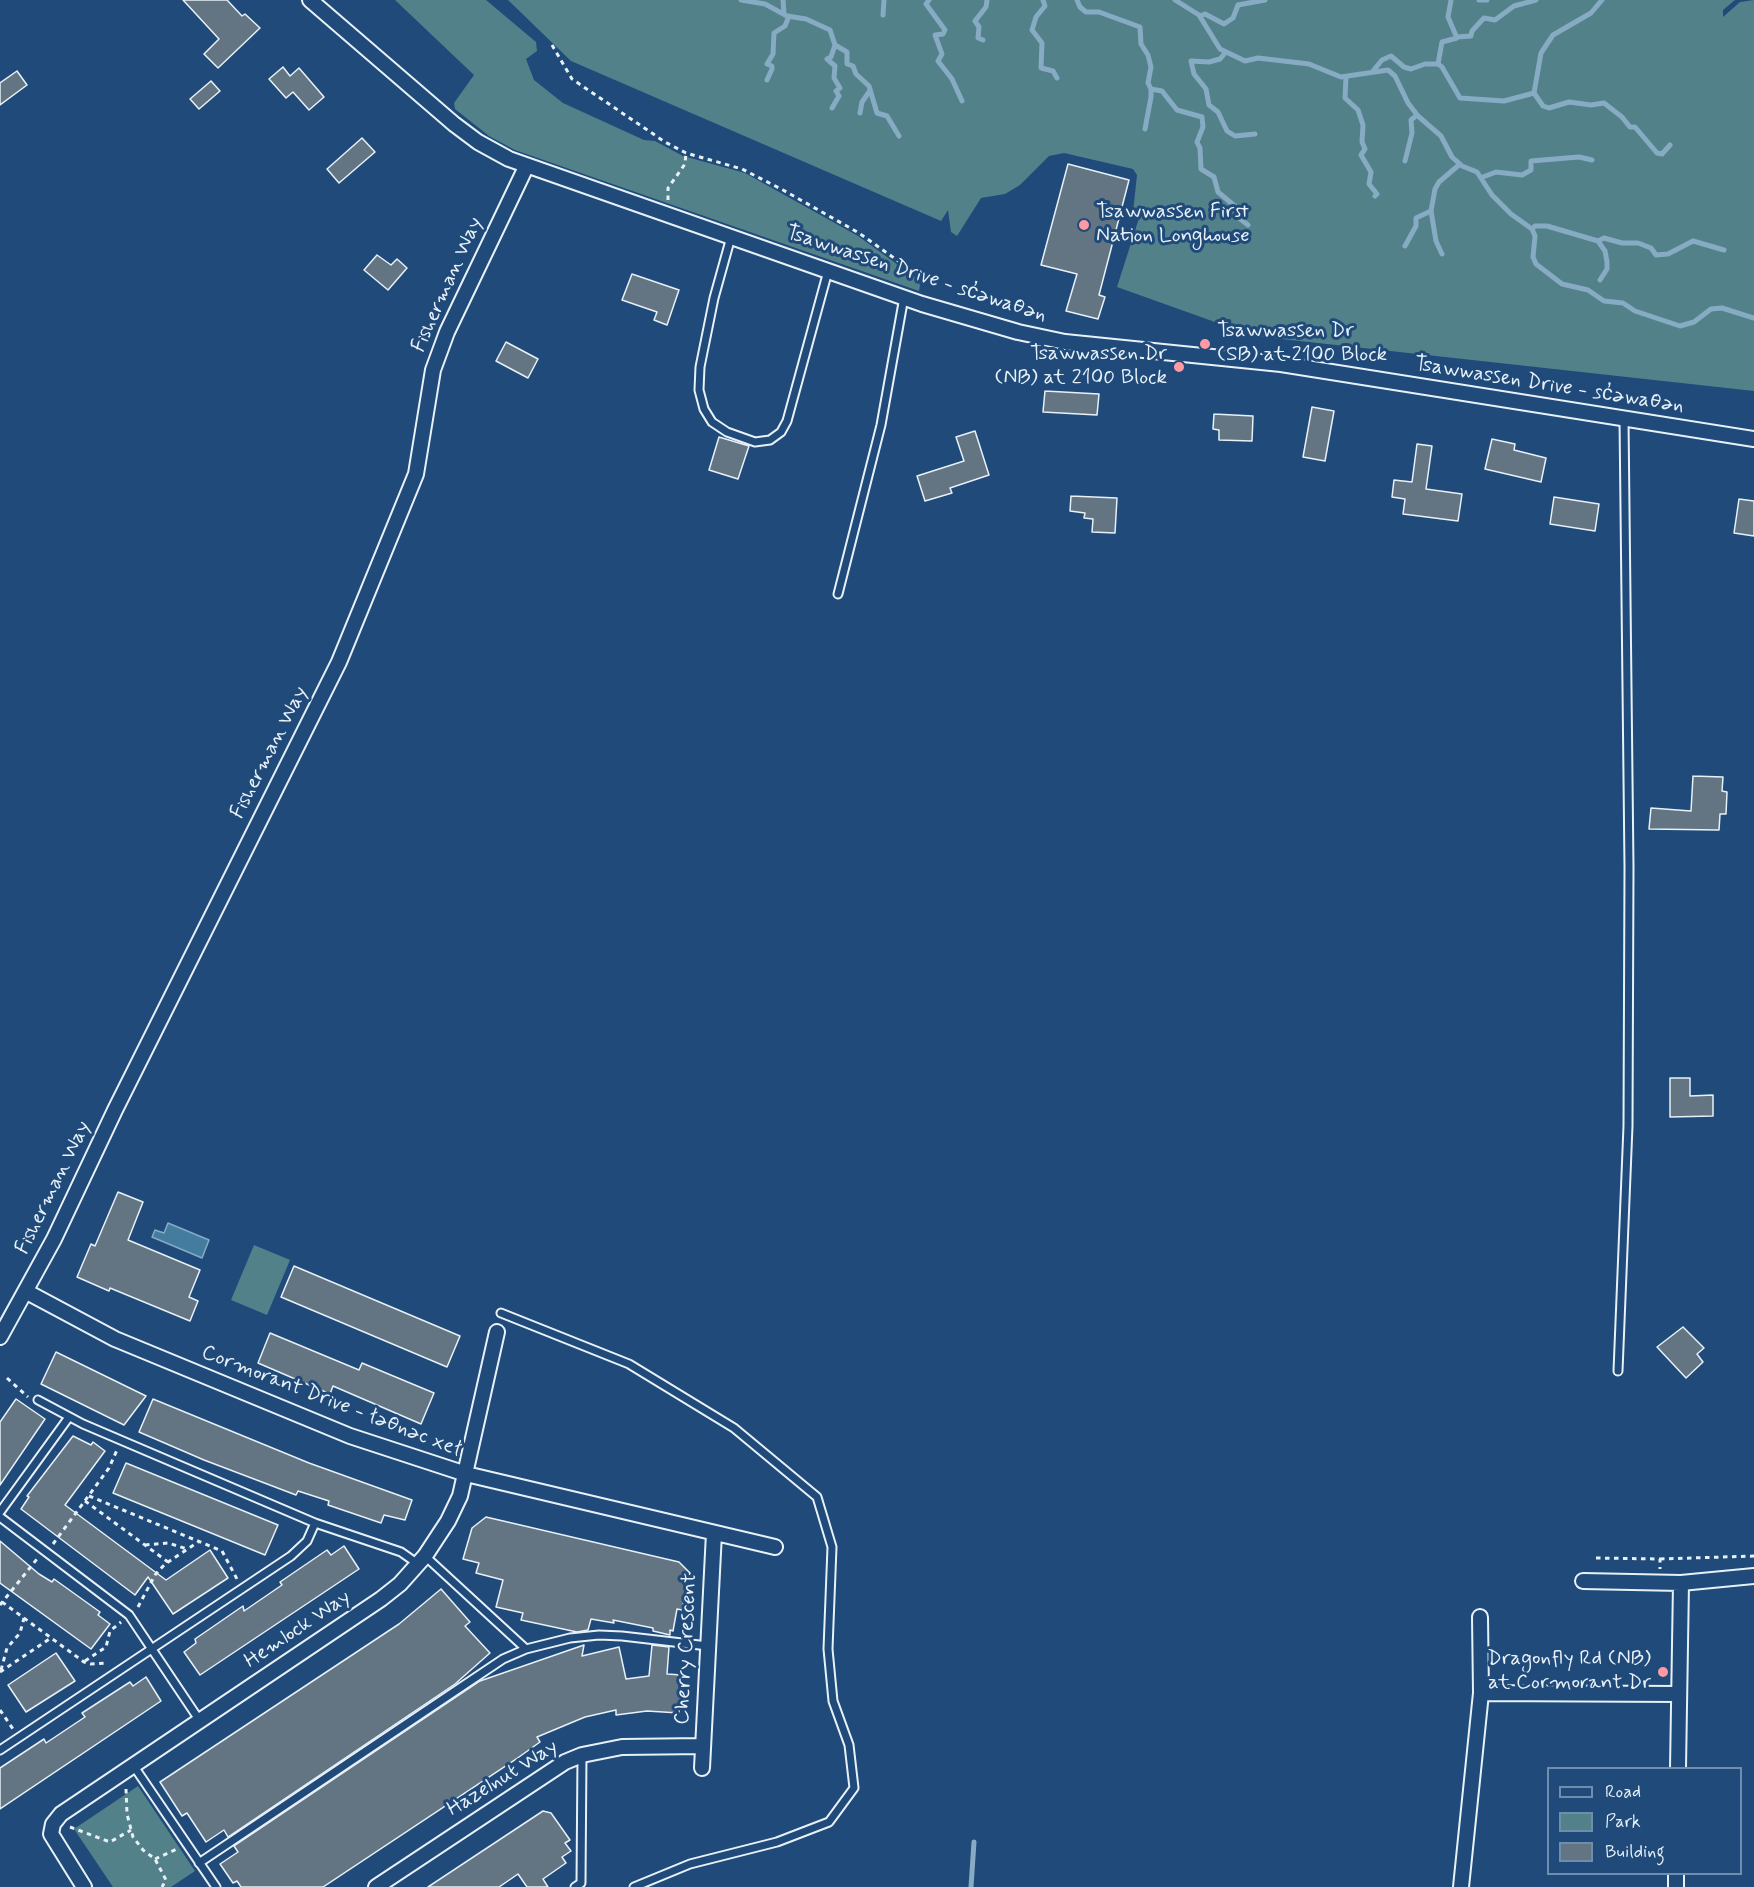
<!DOCTYPE html>
<html>
<head>
<meta charset="utf-8">
<style>
  body { margin:0 }
  #map { position:relative; width:1754px; height:1887px; overflow:hidden; background:#1f4a7a; font-family:Mynerve,sans-serif }
  canvas { display:block }
  .legend { position:absolute; left:1547px; top:1767px; width:195px; height:108px; box-sizing:border-box; background:#1f4a7a; border:2px solid #6f8dac; margin:0; padding:8px 10px; list-style:none; font-size:18px; color:#e8f1f8 }
  .legend li { display:flex; align-items:center; gap:12px; height:30px }
  .legend b { width:30px; border:2px solid #6f8dac }
</style>
</head>
<body>
<div id="map">
<canvas width="1754" height="1887"></canvas>
<ul class="legend">
<li><b style="height:8px;background:#1f4a7a"></b>Road</li>
<li><b style="height:16px;background:#52818a"></b>Park</li>
<li><b style="height:16px;background:#637483"></b>Building</li>
</ul>
</div>
<script>
const context = document.querySelector('canvas').getContext('2d');
context.lineJoin = 'round';
function fillPath(path, color) {
  context.fillStyle = color;
  context.fill(path, 'evenodd');
}
function shape(rows) {
  const path = new Path2D();
  for (const r of rows) {
    path.moveTo(r[0], r[1]);
    for (let i = 2; i < r.length; i += 2) path.lineTo(r[i], r[i + 1]);
  }
  return path;
}
function stroke(path, color, width, dash) {
  context.strokeStyle = color;
  context.lineWidth = width;
  context.lineCap = dash ? 'butt' : 'round';
  context.setLineDash(dash || []);
  context.stroke(path);
}
function drawText(font, color, halo, rows, align = 'center') {
  context.font = font + ' Mynerve,sans-serif';
  context.lineWidth = 6;
  context.setLineDash([]);
  context.textBaseline = 'middle';
  context.strokeStyle = halo;
  context.fillStyle = color;
  for (const [text, x, y, turn = 0] of rows) {
    context.save();
    context.translate(x, y);
    context.rotate((+turn || 0) * Math.PI / 180);
    context.textAlign = isNaN(turn) ? turn : align;
    if (halo) context.strokeText(text, 0, 0);
    context.fillText(text, 0, 0);
    context.restore();
  }
}
fillPath(shape([
  [395,0,486,0,536,42,537,51,526,59,534,80,563,103,644,140,655,141,683,156,745,173,858,236,916,278,920,285,919,291,515,150,489,136,455,109,454,103,474,75],
  [508,0,1735,0,1723,10,1723,17,1740,2,1754,0,1754,391,1254,336,1117,287,1140,215,1133,212,1137,175,1133,169,1064,153,1049,156,1020,185,1005,194,981,198,957,236,951,232,948,210,941,221,571,61],
  [254,1245,290,1260,267,1315,231,1300],
  [138,1786,195,1871,171,1887,113,1887,74,1829]
]), '#52818a');
const water = shape([
  [168,1223,209,1240,202,1258,152,1237,155,1230,164,1233,168,1223]
]);
fillPath(water, '#447ca0');
stroke(water, '#86abc3', 1.5);
stroke(shape([
  [741,0,765,4,787,16,806,19,830,30,835,45,847,52,847,64,853,66,856,74,869,86,877,113,887,116,899,136],
  [783,0,784,14],
  [929,0,926,4,945,30,943,34,935,35,942,54,938,61,952,79,962,101],
  [1043,0,1045,6,1036,17,1032,30,1042,43,1041,68,1053,71,1057,78],
  [1077,0,1080,7,1086,12,1099,12,1140,27,1141,44,1148,55,1151,67,1148,83,1151,89,1151,97,1145,129],
  [1175,0,1199,15,1220,49,1245,61,1258,58,1309,64,1341,77,1388,70,1395,76,1408,103,1418,116,1441,136,1452,157,1462,166,1477,172,1492,195,1511,214,1532,229,1535,236,1533,257,1536,264,1562,284,1588,290,1604,301,1623,303,1635,311,1680,326,1694,322,1711,309,1722,308,1754,318],
  [1479,0,1487,0],
  [883,15,884,0],
  [1200,16,1205,14,1224,24,1233,18,1238,5,1265,0],
  [1457,37,1471,36,1472,31,1484,18,1495,20,1514,6,1536,0],
  [983,40,978,38,979,27,975,21,986,7,987,0],
  [1225,53,1220,59,1209,62,1191,61,1194,74,1206,89,1209,105,1218,112,1227,131,1235,136,1255,134],
  [1438,64,1442,42,1457,38,1448,17,1451,0],
  [1373,71,1382,60,1391,56,1404,67,1411,69,1425,64,1438,64,1442,67,1460,98,1504,101,1534,93],
  [1346,77,1345,98,1358,110,1363,125,1362,142,1365,149,1361,155,1371,172,1369,184,1377,194,1375,196],
  [767,80,772,69,772,66,767,64,773,54,774,33,785,26,789,16],
  [1151,89,1162,91,1177,110,1202,117,1203,127,1197,142,1200,148,1201,169,1214,177,1218,192,1236,207,1239,218,1248,225],
  [1534,93,1543,106,1549,108,1569,102,1591,105,1604,103,1622,117,1630,127,1635,127,1657,153,1662,154,1670,145],
  [1534,93,1541,53,1553,35,1591,13,1602,0],
  [832,108,839,96,836,91,840,88,834,78,835,66,827,59,831,57,835,45],
  [860,113,862,102,869,92],
  [1405,161,1412,133,1411,120,1417,115],
  [1483,177,1496,172,1522,175,1531,170,1531,161,1579,157,1592,160],
  [1532,229,1535,226,1547,226,1598,241,1604,238,1622,243,1638,243,1651,248,1656,255,1668,254,1693,241,1724,250],
  [1598,241,1605,251,1607,262,1607,269,1600,280],
  [1405,246,1416,226,1416,218,1431,211],
  [1442,254,1436,241,1431,211,1435,189,1439,182,1460,164],
  [971,1887,974,1842]
]), '#86abc3', 5);
const building = shape([
  [183,0,227,0,242,16,245,14,260,28,218,68,204,54,219,39,183,0],
  [283,67,290,76,299,68,324,97,309,110,293,92,286,98,269,79,283,67],
  [17,71,27,85,0,105,0,83,17,71],
  [211,81,220,91,199,109,190,99,211,81],
  [362,138,375,152,339,183,327,169,362,138],
  [1068,164,1129,180,1099,295,1105,297,1098,319,1066,311,1077,274,1041,265,1068,164],
  [377,255,391,265,397,259,407,268,388,290,364,270,377,255],
  [632,274,679,290,667,325,654,320,657,312,622,300,632,274],
  [506,342,538,359,528,378,496,361,506,342],
  [1045,391,1099,394,1097,415,1043,412,1045,391],
  [1312,407,1334,411,1325,461,1303,457,1312,407],
  [1214,414,1253,416,1252,441,1219,440,1219,430,1213,429,1214,414],
  [975,431,989,475,950,488,952,493,925,501,917,476,964,461,956,437,975,431],
  [719,437,749,446,738,479,709,470,719,437],
  [1492,439,1515,444,1514,450,1546,458,1541,482,1485,469,1492,439],
  [1417,444,1432,446,1426,489,1462,494,1458,521,1403,514,1405,499,1392,497,1394,480,1412,482,1417,444],
  [1071,496,1117,498,1115,533,1092,532,1093,519,1084,518,1085,513,1070,511,1071,496],
  [1554,497,1599,504,1595,531,1550,524,1554,497],
  [1739,499,1754,501,1754,536,1734,533,1739,499],
  [1693,776,1723,777,1722,791,1727,792,1726,814,1720,814,1719,830,1649,829,1651,808,1691,811,1693,776],
  [1670,1078,1690,1078,1690,1096,1713,1095,1713,1116,1670,1117,1670,1078],
  [118,1192,143,1202,128,1240,200,1270,189,1297,198,1301,190,1321,110,1288,109,1291,77,1277,91,1244,95,1246,118,1192],
  [294,1266,460,1336,447,1367,281,1297,294,1266],
  [1683,1327,1704,1348,1697,1354,1703,1362,1686,1378,1657,1347,1683,1327],
  [270,1333,359,1370,362,1363,434,1393,421,1424,333,1386,330,1394,258,1363,270,1333],
  [56,1352,146,1396,124,1425,41,1384,56,1352],
  [16,1399,45,1419,0,1485,0,1422,16,1399],
  [153,1399,309,1463,412,1500,405,1520,384,1515,381,1523,328,1505,329,1501,298,1491,296,1495,204,1460,139,1432,153,1399],
  [73,1436,91,1445,93,1442,105,1451,65,1505,166,1580,210,1550,228,1578,173,1614,148,1577,135,1595,21,1509,29,1497,27,1496,73,1436],
  [126,1463,278,1525,265,1555,113,1493,126,1463],
  [486,1517,679,1562,690,1573,682,1610,677,1609,673,1631,670,1630,670,1635,653,1631,653,1628,613,1620,614,1623,591,1619,588,1630,577,1632,521,1620,523,1613,496,1607,503,1580,476,1573,479,1563,463,1559,472,1528,486,1517],
  [0,1541,39,1574,52,1582,54,1579,100,1612,98,1615,110,1624,91,1649,0,1583,0,1541],
  [344,1546,359,1569,200,1675,184,1652,196,1643,195,1639,243,1606,244,1611,282,1585,280,1582,327,1550,331,1555,344,1546],
  [441,1589,470,1622,465,1626,490,1653,455,1684,228,1837,224,1830,206,1842,187,1813,182,1816,160,1782,399,1624,441,1589],
  [584,1645,582,1656,619,1647,626,1679,649,1676,652,1645,669,1647,667,1674,682,1675,679,1713,647,1711,616,1715,616,1710,585,1717,537,1737,540,1742,519,1757,323,1887,241,1887,237,1881,233,1883,220,1864,238,1852,234,1846,480,1681,584,1645],
  [56,1653,75,1681,26,1712,8,1685,56,1653],
  [146,1677,161,1701,0,1809,0,1768,44,1739,46,1743,85,1717,82,1713,130,1682,133,1686,146,1677],
  [543,1811,551,1813,570,1840,565,1843,571,1851,562,1857,566,1863,543,1879,548,1887,527,1887,518,1874,499,1887,428,1887,543,1811]
]);
fillPath(building, '#637483');
stroke(building, '#e8f1f8', 1.5);
const service = shape([
  [731,237,714,298,700,367,699,390,704,409,712,422,727,432,755,442,770,440,781,432,787,421,828,271],
  [838,594,881,425,904,297],
  [501,1313,629,1364,734,1428,817,1497,832,1547,828,1649,833,1701,849,1745,854,1788,829,1822,777,1842,690,1864,634,1887],
  [1618,1371,1628,1126,1629,867,1624,419],
  [38,1400,83,1424,315,1523,401,1552,418,1564],
  [0,1512,69,1417],
  [0,1517,129,1615,200,1721],
  [425,1556,526,1649],
  [0,1750,291,1556,307,1541,315,1523],
  [133,1765,216,1887],
  [199,1863,503,1659,526,1649,570,1638,599,1635,622,1636,708,1646],
  [575,1887,581,1883,582,1755]
]);
const minor = shape([
  [310,0,454,124,478,142,509,159,922,304,1018,332,1065,342,1281,364,1754,439],
  [27,1292,115,1339,350,1436,466,1474,775,1547],
  [0,1337,54,1239,115,1110,339,662,416,474,433,370,447,332,526,167],
  [1583,1581,1681,1583,1754,1576],
  [1481,1693,1679,1694],
  [702,1768,714,1533],
  [1678,1768,1681,1583],
  [84,1887,51,1834,53,1824,61,1814,381,1599,400,1584,425,1556,448,1521,460,1496,497,1332],
  [376,1887,565,1762,582,1755,622,1747,703,1746],
  [1461,1887,1481,1693,1480,1617],
  [1676,1887,1676,1874]
]);
stroke(service, '#e8f1f8', 11);
stroke(minor, '#e8f1f8', 18);
stroke(shape([
  [552,45,572,79,665,142,686,153,742,169,783,190,859,233,915,273],
  [668,200,668,188,685,164,686,153],
  [7,1378,28,1397],
  [89,1496,222,1551,237,1579],
  [85,1501,168,1562],
  [53,1544,109,1468,117,1450],
  [145,1545,168,1543,187,1549],
  [1596,1558,1660,1559,1660,1569],
  [1660,1559,1754,1556],
  [2,1602,84,1662,91,1664,107,1663],
  [0,1605,37,1559],
  [138,1607,155,1575,165,1564,198,1542],
  [85,1661,106,1647,110,1631,121,1622],
  [1,1670,7,1648,20,1633,24,1618],
  [0,1672,51,1638],
  [0,1710,13,1729],
  [126,1789,127,1814,133,1837,143,1850,155,1859,166,1880,162,1887],
  [70,1827,110,1842,131,1830],
  [155,1859,177,1849]
]), '#e8f1f8', 3, [4.5, 4.5]);
stroke(service, '#1f4a7a', 7);
stroke(minor, '#1f4a7a', 14);
for (const [x, y, r, color] of [
  [1084,225,6,"#ff9aa2"],
  [1205,344,6,"#ff9aa2"],
  [1179,367,6,"#ff9aa2"],
  [1663,1672,6,"#ff9aa2"]
]) {
  const dot = new Path2D();
  dot.arc(x, y, r, 0, 2 * Math.PI);
  context.fillStyle = color;
  context.fill(dot);
  stroke(dot, '#1f4a7a', 2);
}
drawText('21px', '#e8f1f8', '#1f4a7a', [
  ["Tsawwassen First",1096,213],
  ["Nation Longhouse",1096,237],
  ["Tsawwassen Dr",1217,332],
  ["(SB) at 2100 Block",1217,356],
  ["Tsawwassen Dr",1167,355,"right"],
  ["(NB) at 2100 Block",1167,379,"right"],
  ["Dragonfly Rd (NB)",1651,1660,"right"],
  ["at Cormorant Dr",1651,1684,"right"]
], 'left');
drawText('21px', '#e8f1f8', '#1f4a7a', [
  ["Tsawwassen Drive - sc̓əwaθən",916,275,18],
  ["Fisherman Way",448,285,-66],
  ["Tsawwassen Drive - sc̓əwaθən",1549,386,9],
  ["Fisherman Way",270,753,-63],
  ["Fisherman Way",54,1188,-64],
  ["Cormorant Drive - łəθnəc xeł",331,1402,21],
  ["Hemlock Way",298,1630,-34],
  ["Cherry Crescent",687,1649,-87],
  ["Hazelnut Way",503,1779,-32]
]);
</script>
</body>
</html>
